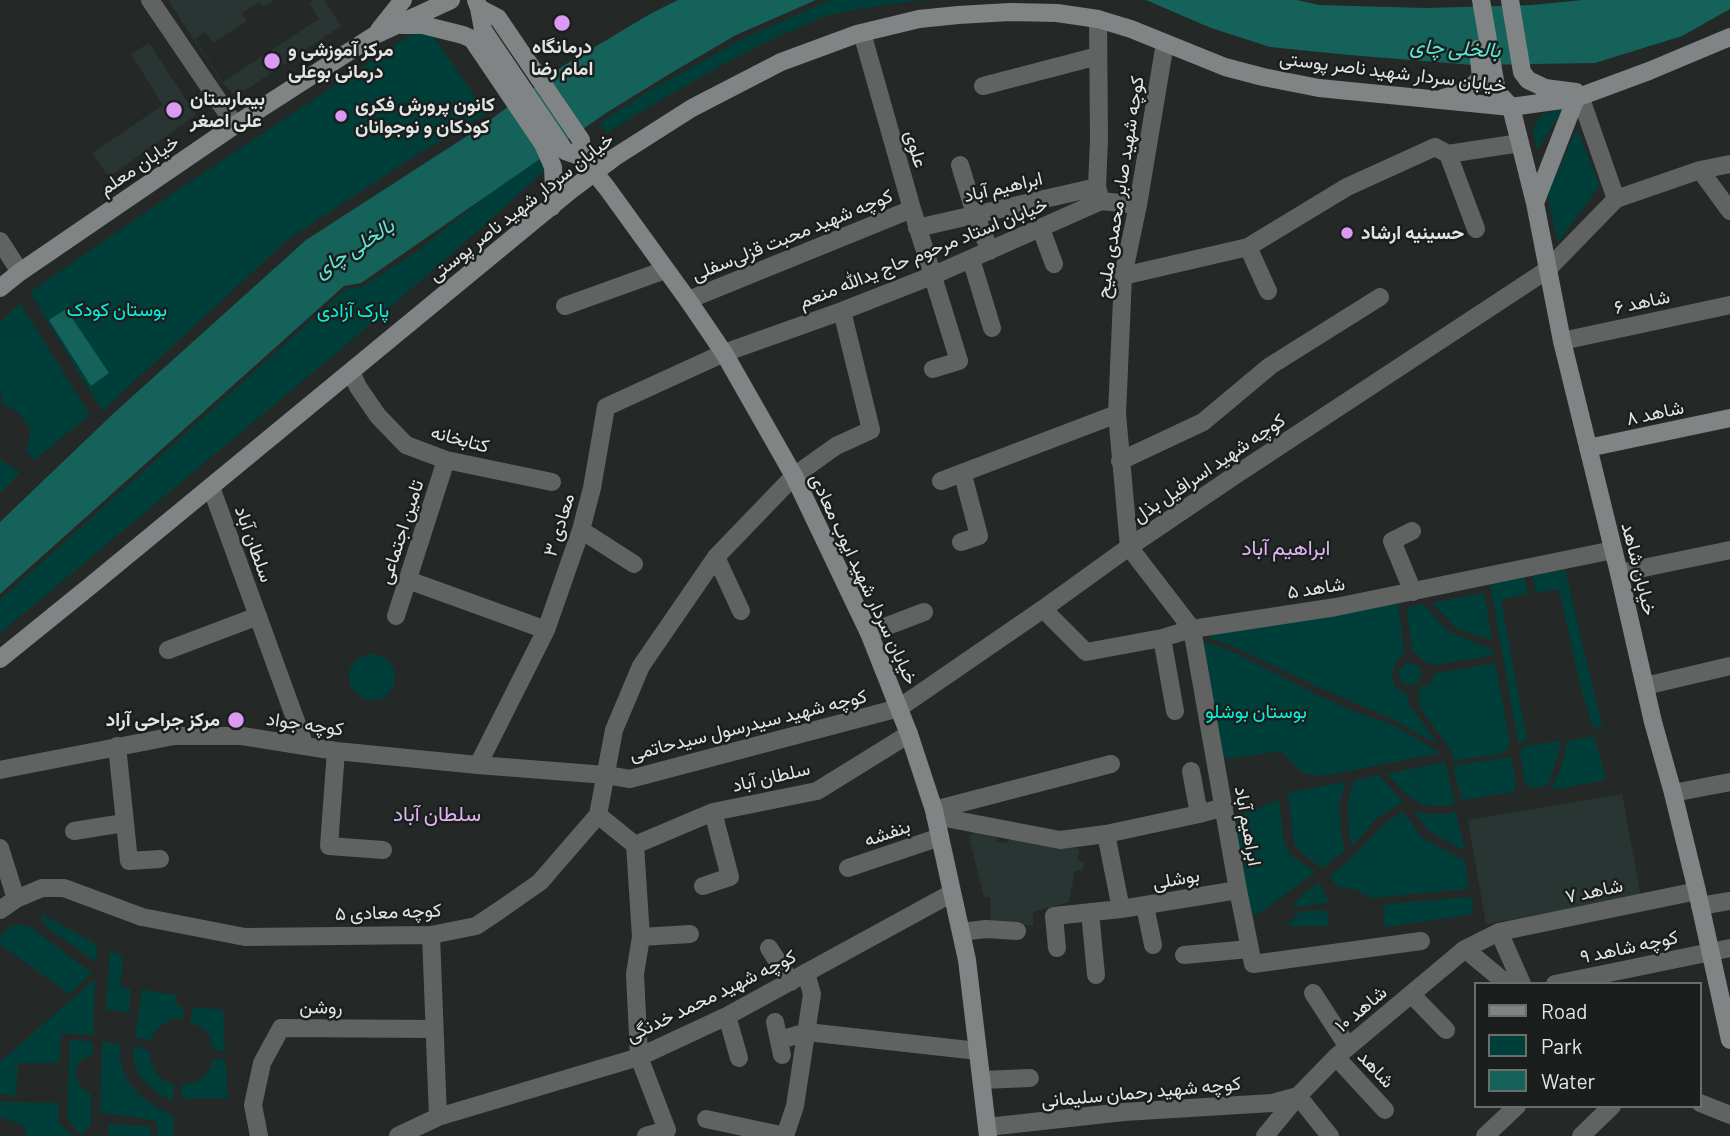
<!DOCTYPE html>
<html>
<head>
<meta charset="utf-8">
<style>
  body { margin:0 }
  #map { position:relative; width:1730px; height:1136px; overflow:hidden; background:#242928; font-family:Barlow,sans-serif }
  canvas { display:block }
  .legend { position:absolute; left:1474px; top:982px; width:228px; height:126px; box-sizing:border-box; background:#1a1f1e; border:2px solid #6a6e6d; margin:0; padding:9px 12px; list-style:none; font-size:21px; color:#e2e5e4 }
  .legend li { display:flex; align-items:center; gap:14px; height:35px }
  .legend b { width:35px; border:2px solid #6a6e6d }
</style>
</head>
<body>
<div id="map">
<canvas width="1730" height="1136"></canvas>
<ul class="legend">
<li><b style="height:9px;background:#808484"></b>Road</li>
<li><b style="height:19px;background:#003f39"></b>Park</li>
<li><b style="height:19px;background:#14625a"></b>Water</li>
</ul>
</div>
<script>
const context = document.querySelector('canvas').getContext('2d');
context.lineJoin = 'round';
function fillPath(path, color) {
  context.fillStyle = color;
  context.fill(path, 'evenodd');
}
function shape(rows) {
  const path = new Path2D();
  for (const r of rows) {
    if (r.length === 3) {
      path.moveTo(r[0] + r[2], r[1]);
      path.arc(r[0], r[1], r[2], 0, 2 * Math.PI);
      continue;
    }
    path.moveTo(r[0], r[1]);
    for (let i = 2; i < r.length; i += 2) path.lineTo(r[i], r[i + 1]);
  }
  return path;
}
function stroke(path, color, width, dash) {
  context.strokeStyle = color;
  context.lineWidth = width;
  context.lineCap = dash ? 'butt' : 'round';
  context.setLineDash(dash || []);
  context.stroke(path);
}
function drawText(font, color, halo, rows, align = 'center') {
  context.font = font + ' Barlow,Vazirmatn,sans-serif';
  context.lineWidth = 5;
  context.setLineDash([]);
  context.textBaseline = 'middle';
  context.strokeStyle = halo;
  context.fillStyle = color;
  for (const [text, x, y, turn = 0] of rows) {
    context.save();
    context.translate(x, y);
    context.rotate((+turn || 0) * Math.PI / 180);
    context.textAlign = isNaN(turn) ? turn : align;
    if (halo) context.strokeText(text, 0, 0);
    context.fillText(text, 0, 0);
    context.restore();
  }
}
fillPath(shape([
  [168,0,275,0,263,7,259,2,242,13,247,21,213,43,205,32,195,39,223,82,319,19,309,3,314,0,324,0,341,26,238,95,232,93,222,82],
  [149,43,196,115,109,177,92,153,163,105,131,54],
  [1622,794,1641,897,1486,924,1468,820],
  [975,831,996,835,997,842,1006,843,1010,838,1080,849,1077,860,1084,862,1082,871,1075,870,1069,902,1033,912,1033,925,1000,925,991,922,990,897,984,897,969,837]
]), '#283533');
fillPath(shape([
  [830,0,950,0,911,1,864,8,825,16,766,42,722,65,638,113,607,133,599,123,651,90,742,39],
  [428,29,487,113,413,157,287,240,102,411,30,292,165,199,415,32],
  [1564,108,1556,120,1537,150,1533,133,1535,124,1542,115],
  [1577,129,1600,186,1558,242,1547,195],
  [543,151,552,164,462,245,341,349,0,633,0,600,346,289,362,287,420,249],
  [20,303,90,415,34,460,26,449,31,431,23,418,14,409,3,405,0,390,0,323],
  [0,459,20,473,0,493],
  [1565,570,1602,726,1593,728,1580,685,1559,589,1536,593,1533,576],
  [1524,575,1528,594,1501,600,1527,741,1518,742,1490,583],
  [1484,593,1492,640,1456,628,1432,603],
  [1394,600,1398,603,1404,653,1396,661,1393,669,1392,679,1395,688,1407,694,1408,703,1437,743,1418,734,1399,722,1316,686,1239,649,1210,638,1210,635],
  [1423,604,1443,627,1450,632,1492,650,1494,655,1436,665,1424,661,1412,650,1407,608],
  [1203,641,1235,653,1317,695,1353,711,1393,725,1440,753,1333,774,1314,776,1301,772,1282,751,1224,759,1200,642],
  [372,677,23],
  [1495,663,1510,743,1505,753,1453,761,1452,752,1420,707,1419,689,1421,686,1428,685,1432,682,1434,674],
  [1410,674,11],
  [1594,736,1606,780,1551,790,1562,766,1567,741],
  [1561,741,1555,764,1547,786,1532,788,1525,783,1520,751,1524,746],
  [1511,757,1516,784,1513,792,1462,800,1453,766],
  [1445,762,1455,805,1434,806,1422,804,1405,793,1387,774],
  [1379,775,1403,802,1378,817,1352,846,1349,832,1348,801,1354,781],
  [1345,782,1339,805,1341,834,1345,851,1322,868,1302,853,1294,844,1288,793],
  [1279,800,1283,839,1290,855,1315,872,1260,913,1252,915,1231,828,1238,818,1248,812],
  [1403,811,1423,839,1465,861,1469,887,1466,889,1372,898,1356,889,1340,887,1332,881,1331,876,1334,872,1353,857,1381,827],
  [1414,811,1425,814,1447,814,1455,811,1465,851,1429,831],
  [1319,883,1329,902,1292,908,1304,893],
  [1471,897,1473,909,1471,913,1468,915,1386,927,1384,922,1383,909,1384,906,1387,904],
  [1324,910,1328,914,1329,926,1286,926,1300,912],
  [42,914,97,945,96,962,48,928,42,921],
  [22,924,33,929,92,973,69,994,0,944,0,937,11,926],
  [110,950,123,957,120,986,131,989,129,1013,106,1009],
  [95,979,93,1035,61,1033,59,1063,18,1063,16,1096,0,1094,0,1062],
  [142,990,176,995,177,1005,184,1007,183,1018,173,1019,162,1025,154,1033,151,1041,135,1037],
  [194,1007,223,1010,225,1051,212,1050,211,1038,203,1028,190,1023],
  [70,1040,93,1042,93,1054,80,1061,76,1069,76,1077,81,1087,91,1094,91,1124,82,1136,67,1119],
  [102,1042,120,1044,120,1056,123,1071,129,1083,140,1096,155,1107,174,1116,173,1136,157,1136,157,1121,100,1112],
  [134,1046,149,1050,151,1063,157,1074,164,1081,174,1085,173,1101,160,1095,139,1075,133,1057],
  [225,1059,228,1098,182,1099,181,1085,192,1083,203,1078,210,1069,213,1060],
  [0,1102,58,1103,59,1123,72,1136,27,1136,23,1126,1,1116,0,1124],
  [109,1124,151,1127,151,1136,108,1136]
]), '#003f39');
fillPath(shape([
  [678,0,816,0,736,35,671,73,606,113,361,283,344,286,0,594,0,522,115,412,306,240,478,129,563,66,650,14],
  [1146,0,1297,0,1319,5,1426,8,1532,5,1583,0,1730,0,1730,9,1682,36,1595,63,1473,65,1349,55,1270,47,1211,28],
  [66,309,109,373,91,386,49,320]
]), '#14625a');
stroke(shape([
  [150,0,235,125],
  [1098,19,1099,139,1097,187,1100,197],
  [862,33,912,209,959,361,933,369],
  [983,86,1098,56],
  [1580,96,1616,199],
  [1448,154,1476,229],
  [960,165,975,214,990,251],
  [1700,170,1730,211],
  [917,228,1097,187],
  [1041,229,1054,264],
  [0,241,20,272],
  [1248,247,1268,291],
  [971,259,992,328],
  [1123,276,1248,247,1347,187,1435,147,1448,154,1520,143],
  [688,300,912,209],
  [565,306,665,270],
  [1562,341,1730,305],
  [351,372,358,387,378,416,406,445,446,460,552,482],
  [1120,461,1203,422,1270,366,1380,297],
  [941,481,1117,414],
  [211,487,305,746],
  [581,530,634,564],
  [1412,531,1392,541,1413,592],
  [961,542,979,536,963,475],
  [1129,547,1192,629,1238,890,1253,964,1421,941],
  [1129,547,1117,414,1123,276,1138,205,1165,43],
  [716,557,741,611],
  [1619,573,1730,550],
  [408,580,546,630],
  [1043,609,1086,652,1162,638,1192,629,1336,607,1613,550],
  [396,616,446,460],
  [869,633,924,612],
  [1162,638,1175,711],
  [168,650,258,616],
  [1645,686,1730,666],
  [117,746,129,861,160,859],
  [336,751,329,846,383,850],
  [478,765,546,630,581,530,592,488,606,407,724,353,842,311,934,275,1101,201,1138,205],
  [0,770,174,736,242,736,336,751,478,765,606,775,630,779,899,708,1043,609,1129,547,1234,476,1547,270,1616,199,1700,170,1730,164],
  [1191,771,1199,814],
  [1673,793,1730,782],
  [934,810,1111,764],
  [598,815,635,845,641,937,635,974,639,1057,667,1130,646,1136],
  [935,816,1060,840,1106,834,1199,814,1224,807],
  [74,831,124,823],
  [1106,834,1121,909,1238,890],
  [635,845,713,812,817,791,909,734],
  [0,848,16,899],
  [848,868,940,837],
  [703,886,730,877,713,812],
  [1145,906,1153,945],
  [1700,906,1730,901],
  [0,910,16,899,42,888,64,888,142,917,245,937,431,935,476,926,500,910,540,882,598,815,614,730,641,666,716,557,794,476,836,446,871,430,842,311],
  [1090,912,1096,975],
  [961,932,986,929,1017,931],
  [1499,932,1522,984],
  [431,935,438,1117],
  [641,937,690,934],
  [769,948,791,982],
  [1057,948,1054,916,1121,909],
  [1465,949,1507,984],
  [1184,955,1249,949],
  [1555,984,1730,948],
  [1313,993,1348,1047],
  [1411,994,1446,1030],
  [727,1016,739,1058],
  [775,1022,782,1055],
  [780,1040,807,1032,978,1051],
  [1336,1057,1385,1110],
  [982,1080,1030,1078],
  [1700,1103,1730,1115],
  [706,1119,785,1136,795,1106,812,994,806,973],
  [987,1127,1124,1112,1272,1103,1298,1096,1330,1136],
  [259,1136,253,1105,262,1063,281,1028,434,1029],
  [398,1136,438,1117,639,1057,727,1016,952,893],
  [1265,1136,1298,1096,1336,1057,1465,949,1499,932,1697,891],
  [1485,1136,1517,1106],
  [1581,1136,1612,1106]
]), '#606362', 18);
stroke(shape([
  [476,0,479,8,483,30,565,151,582,157,607,188,688,300,724,353,794,476,869,633,909,734,934,810,967,960,988,1136],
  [1481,0,1497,92,1511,107,1535,203,1562,341,1619,573,1653,722,1673,793,1697,891,1730,1040],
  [1510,0,1522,72,1528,80,1545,88,1576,92],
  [479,8,498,18,581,140,582,157],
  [401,25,423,25,463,35,472,39,543,144,553,167,554,191,552,207],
  [379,30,403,0],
  [1443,98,1458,94,1469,89,1481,78,1478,49],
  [1535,203,1576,98],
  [0,288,20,272,235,125,375,35,451,0],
  [1588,448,1730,418],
  [0,659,89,587,571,190,615,157,692,108,781,62,857,34,919,19,958,15,1010,12,1057,13,1098,19,1131,29,1225,67,1263,77,1319,88,1511,107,1576,98,1649,71,1730,37]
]), '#808484', 18);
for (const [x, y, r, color] of [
  [562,23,9,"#dc99f4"],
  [272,61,9,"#dc99f4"],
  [174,110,9,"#dc99f4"],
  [341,116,7,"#dc99f4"],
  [1347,233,7,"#dc99f4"],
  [236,720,9,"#dc99f4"]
]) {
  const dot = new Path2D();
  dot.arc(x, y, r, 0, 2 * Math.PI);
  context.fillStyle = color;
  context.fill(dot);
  stroke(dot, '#1a1f1e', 2.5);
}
drawText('bold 19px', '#e2e5e4', '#1a1f1e', [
  ["درمانگاه",562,47,"center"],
  ["امام رضا",562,69,"center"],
  ["مرکز آموزشی و",288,50],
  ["درمانی بوعلی",288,72],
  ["بیمارستان",190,99],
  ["علی اصغر",190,121],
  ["کانون پرورش فکری",355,105],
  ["کودکان و نوجوانان",355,127],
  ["حسینیه ارشاد",1361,233],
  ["مرکز جراحی آراد",220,720,"right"]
], 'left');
drawText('19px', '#e2e5e4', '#1a1f1e', [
  ["خیابان سردار شهید ناصر پوستی",1393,72,7],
  ["علوی",916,149,74],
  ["خیابان معلم",139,165,-34],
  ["ابراهیم آباد",1003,187,-13],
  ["کوچه شهید صابر محمدی ملیح",1120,187,-81],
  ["خیابان سردار شهید ناصر پوستی",521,207,-38],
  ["کوچه شهید محبت قزلی‌سفلی",792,235,-22],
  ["خیابان استاد مرحوم حاج یدالله منعم",923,253,-22],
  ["شاهد ۶",1642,302,-12],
  ["شاهد ۸",1655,413,-12],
  ["کتابخانه",460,439,15],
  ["کوچه شهید اسرافیل بذل",1209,468,-34],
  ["معادی ۳",559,525,-73],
  ["تامین اجتماعی",401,532,-72],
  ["سلطان آباد",254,544,70],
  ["خیابان شاهد",1639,569,76],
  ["خیابان سردار شهید ایوب معادی",864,579,65],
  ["شاهد ۵",1316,588,-9],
  ["کوچه جواد",305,724,8],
  ["کوچه شهید سیدرسول سیدحاتمی",748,725,-14],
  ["سلطان آباد",771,777,-13],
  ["ابراهیم آباد",1248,826,80],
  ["بنفشه",887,833,-19],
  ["بوشلی",1176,879,-10],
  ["شاهد ۷",1594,891,-12],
  ["کوچه معادی ۵",388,912,-2],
  ["کوچه شاهد ۹",1629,947,-12],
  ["کوچه شهید محمد خدنگی",711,996,-26],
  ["روشن",321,1007,1],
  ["شاهد ۱۰",1361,1009,-40],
  ["شاهد",1376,1069,47],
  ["کوچه شهید رحمان سلیمانی",1141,1092,-5]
]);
drawText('19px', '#0af1dd', '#1a1f1e', [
  ["بوستان کودک",117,310],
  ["پارک آزادی",353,311],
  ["بوستان بوشلو",1256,712]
]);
drawText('italic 21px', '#5ee7d7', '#1a1f1e', [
  ["بالخلی چای",1455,48,3],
  ["بالخلی چای",354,248,-33]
]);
drawText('21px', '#e2b4f3', '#1a1f1e', [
  ["ابراهیم آباد",1286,548],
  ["سلطان آباد",437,814]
]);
</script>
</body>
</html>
